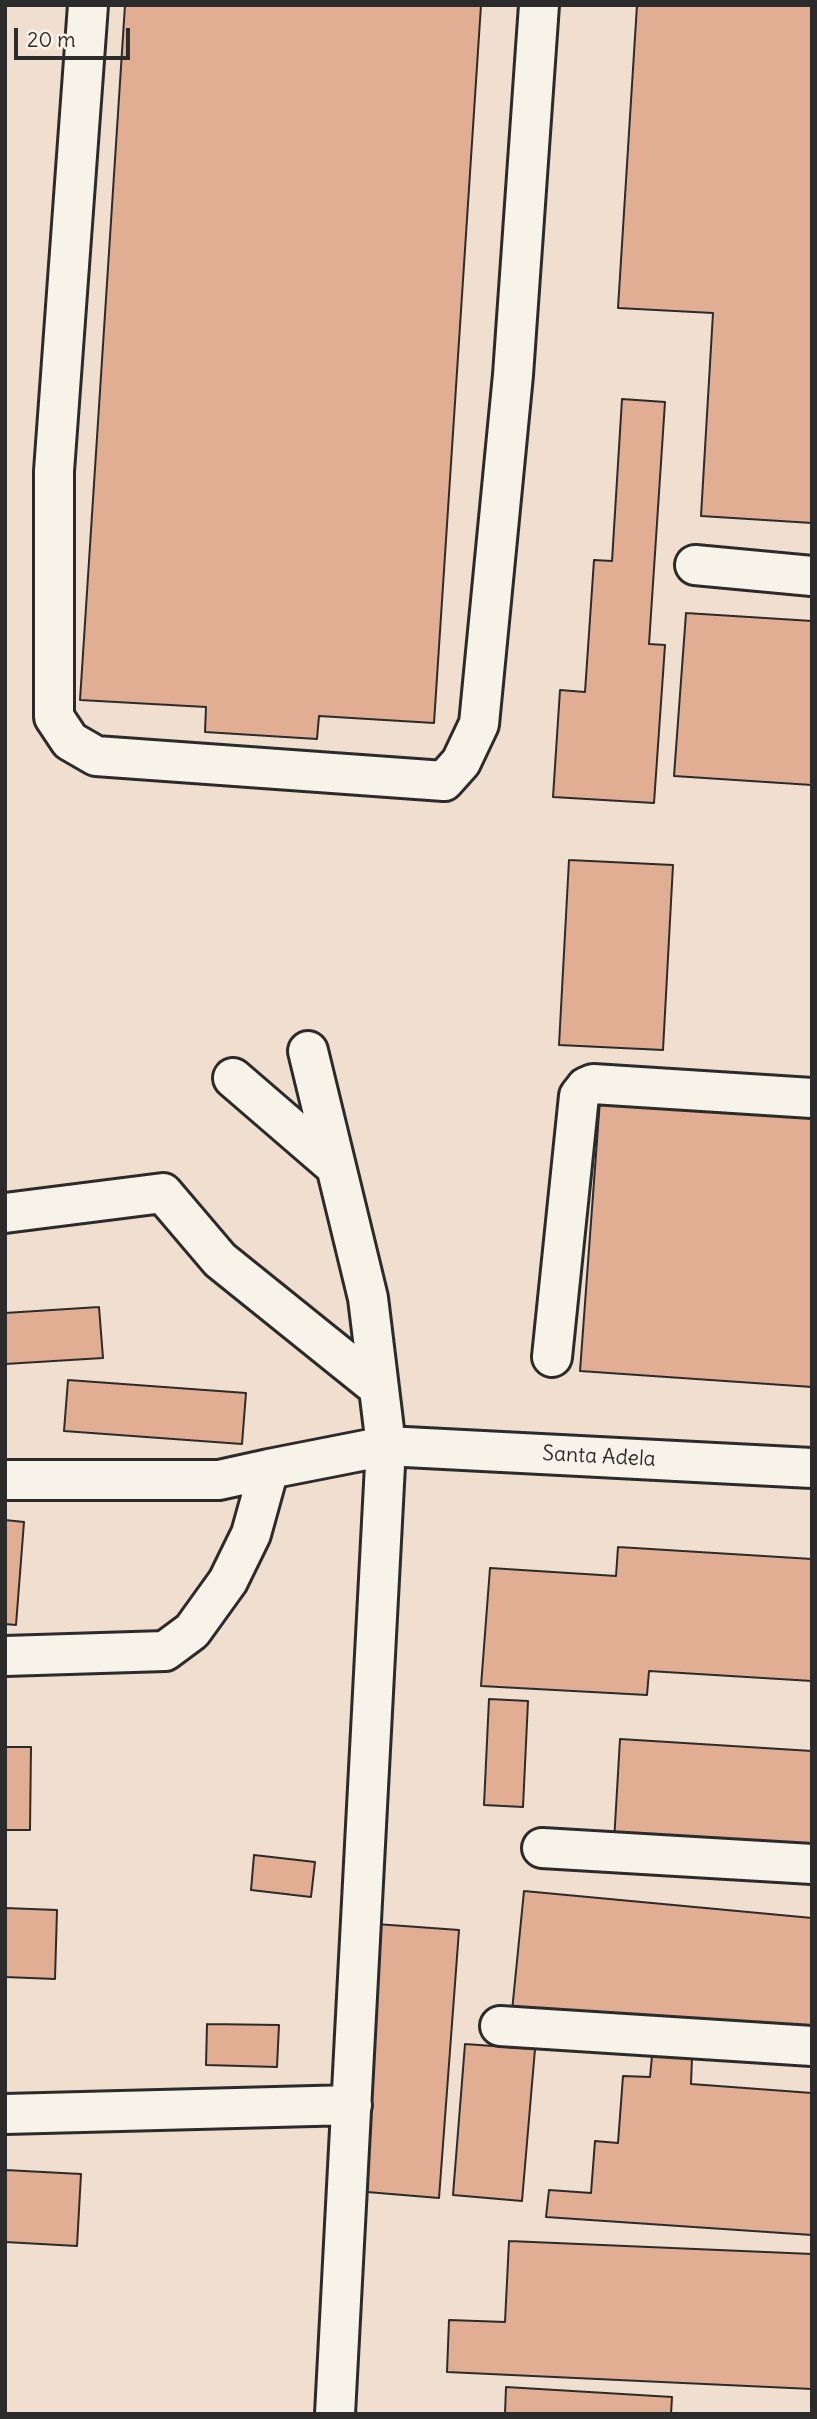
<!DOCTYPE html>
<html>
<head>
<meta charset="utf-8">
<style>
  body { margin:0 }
  #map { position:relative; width:817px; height:2419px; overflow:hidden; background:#f7f3e8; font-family:Delius,sans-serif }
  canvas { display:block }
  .frame { position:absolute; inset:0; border:7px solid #2b2b2b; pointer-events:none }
  .scale { position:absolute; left:14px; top:28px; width:116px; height:32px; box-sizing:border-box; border:4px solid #2b2b2b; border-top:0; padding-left:9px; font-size:21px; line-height:24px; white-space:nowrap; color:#2b2b2b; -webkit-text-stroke:5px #f7f3e8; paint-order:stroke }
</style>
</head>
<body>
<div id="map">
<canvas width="817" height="2419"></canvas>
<div class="frame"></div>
<div class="scale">20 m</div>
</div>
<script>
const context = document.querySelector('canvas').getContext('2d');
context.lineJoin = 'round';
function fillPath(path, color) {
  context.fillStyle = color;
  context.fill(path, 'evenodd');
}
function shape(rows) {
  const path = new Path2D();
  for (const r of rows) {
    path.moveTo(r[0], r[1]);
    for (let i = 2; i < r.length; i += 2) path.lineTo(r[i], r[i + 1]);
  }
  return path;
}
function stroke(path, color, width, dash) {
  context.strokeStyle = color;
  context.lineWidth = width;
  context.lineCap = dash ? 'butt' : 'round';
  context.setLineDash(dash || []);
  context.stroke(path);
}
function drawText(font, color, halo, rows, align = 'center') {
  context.font = font + ' Delius,sans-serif';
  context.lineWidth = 5;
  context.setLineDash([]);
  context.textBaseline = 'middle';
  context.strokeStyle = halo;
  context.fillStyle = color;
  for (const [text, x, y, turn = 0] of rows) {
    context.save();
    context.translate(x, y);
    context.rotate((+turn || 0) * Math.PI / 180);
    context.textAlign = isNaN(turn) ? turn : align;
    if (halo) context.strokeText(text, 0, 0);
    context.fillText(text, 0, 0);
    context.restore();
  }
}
fillPath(shape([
  [5,5,812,5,812,2414,5,2414]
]), '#f0decf');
const building = shape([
  [125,5,481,5,434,723,319,716,317,739,205,732,206,707,80,700,125,5],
  [637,5,812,5,812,523,701,516,713,313,618,308,637,5],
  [622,399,665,402,649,644,665,645,654,803,553,797,560,690,585,692,594,560,612,561,622,399],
  [686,613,812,621,812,785,674,776,686,613],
  [569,860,673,865,663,1050,559,1045,569,860],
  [600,1100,812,1115,812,1387,580,1371,600,1100],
  [99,1307,103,1358,5,1364,5,1313,99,1307],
  [68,1380,246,1393,242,1444,64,1431,68,1380],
  [5,1520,24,1522,16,1625,5,1624,5,1520],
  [618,1547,812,1559,812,1681,649,1671,647,1695,481,1686,490,1568,616,1576,618,1547],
  [489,1699,528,1701,523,1807,484,1805,489,1699],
  [620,1739,812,1751,812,1854,614,1842,620,1739],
  [5,1747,31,1747,30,1830,5,1830,5,1747],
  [254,1855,315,1862,311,1897,251,1890,254,1855],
  [524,1891,812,1918,812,2040,512,2011,524,1891],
  [5,1908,57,1910,55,1979,5,1977,5,1908],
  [376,1924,459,1930,439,2198,355,2191,376,1924],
  [207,2024,279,2025,277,2067,206,2065,207,2024],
  [465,2044,535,2049,522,2201,453,2195,465,2044],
  [652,2056,692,2058,691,2084,812,2093,812,2235,546,2217,549,2190,591,2193,595,2141,618,2143,623,2076,650,2077,652,2056],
  [5,2170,81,2174,77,2246,5,2242,5,2170],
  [509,2241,812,2254,812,2389,447,2372,449,2320,505,2322,509,2241],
  [506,2387,672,2397,671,2414,505,2414,506,2387]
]);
fillPath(building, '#e1ae94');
stroke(building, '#2b2b2b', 2);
const minor = shape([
  [88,5,54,471,54,717,70,741,96,756,444,781,461,762,479,724,513,375,539,5],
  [695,565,812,576],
  [308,1051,368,1298,386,1446,335,2414],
  [233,1078,335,1166],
  [5,1213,163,1193,220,1260,379,1388],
  [552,1357,579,1096,586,1087,593,1084,812,1098],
  [269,1469,386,1446,812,1468],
  [5,1480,219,1480,269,1469,251,1534,228,1581,192,1631,165,1651,5,1656],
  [542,1848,812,1864],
  [500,2026,812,2046],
  [5,2114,352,2105]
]);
stroke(minor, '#2b2b2b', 44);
stroke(minor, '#f7f3e8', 38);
drawText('21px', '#2b2b2b', '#f7f3e8', [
  ["Santa Adela",599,1457,3]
]);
</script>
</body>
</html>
